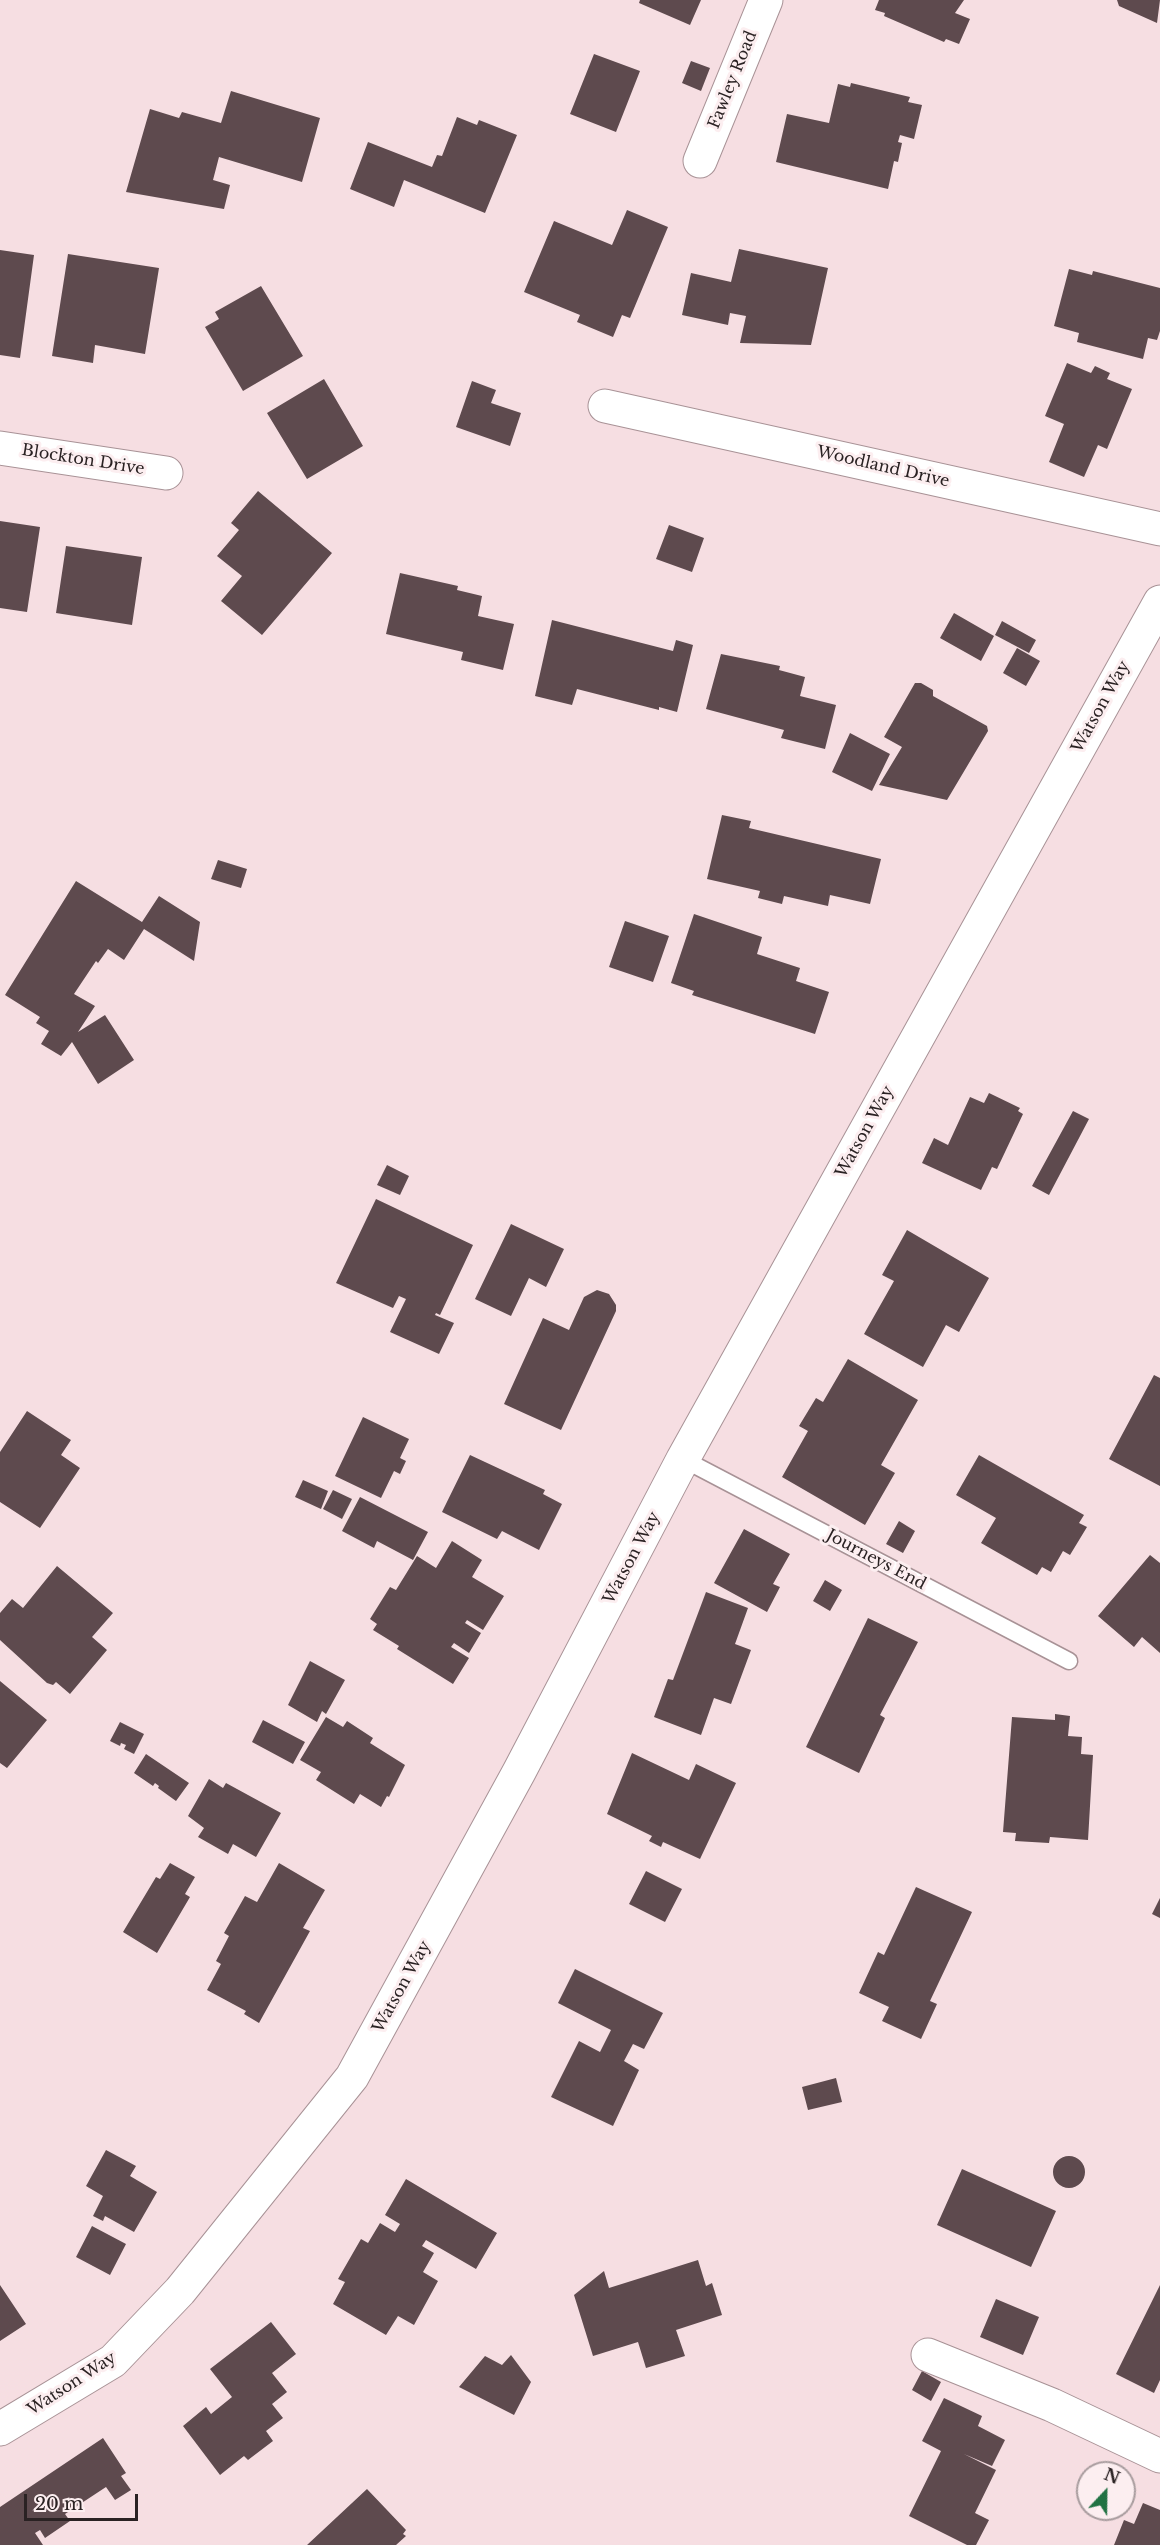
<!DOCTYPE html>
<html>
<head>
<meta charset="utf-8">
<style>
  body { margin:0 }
  #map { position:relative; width:1160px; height:2545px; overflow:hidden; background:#f6dee2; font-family:"Libre Baskerville",serif }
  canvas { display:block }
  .north { position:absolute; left:1076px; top:2461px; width:60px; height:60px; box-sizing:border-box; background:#fceef0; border:2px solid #a89c9e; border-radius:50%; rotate:22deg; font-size:16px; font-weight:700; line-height:24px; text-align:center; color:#2a2223 }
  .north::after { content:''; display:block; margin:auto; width:21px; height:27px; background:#217243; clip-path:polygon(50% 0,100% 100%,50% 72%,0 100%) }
  .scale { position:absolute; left:24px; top:2494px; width:114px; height:27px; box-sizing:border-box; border:3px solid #2a2223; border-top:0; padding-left:8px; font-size:18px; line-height:21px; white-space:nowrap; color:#2a2223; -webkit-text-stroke:4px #fceef0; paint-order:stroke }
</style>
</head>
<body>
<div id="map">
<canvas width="1160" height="2545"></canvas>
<div class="north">N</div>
<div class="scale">20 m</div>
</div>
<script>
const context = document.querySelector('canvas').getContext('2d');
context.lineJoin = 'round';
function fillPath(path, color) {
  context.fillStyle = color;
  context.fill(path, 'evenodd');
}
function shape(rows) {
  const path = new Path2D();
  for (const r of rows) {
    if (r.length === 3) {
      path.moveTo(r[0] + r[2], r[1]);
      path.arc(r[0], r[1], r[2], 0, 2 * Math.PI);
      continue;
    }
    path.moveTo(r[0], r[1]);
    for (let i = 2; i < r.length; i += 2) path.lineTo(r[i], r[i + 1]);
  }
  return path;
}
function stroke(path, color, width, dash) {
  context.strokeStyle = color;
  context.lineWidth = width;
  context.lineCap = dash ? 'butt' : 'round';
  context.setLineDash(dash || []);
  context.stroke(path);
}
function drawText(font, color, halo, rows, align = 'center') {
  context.font = font + ' "Libre Baskerville",serif';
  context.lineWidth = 6;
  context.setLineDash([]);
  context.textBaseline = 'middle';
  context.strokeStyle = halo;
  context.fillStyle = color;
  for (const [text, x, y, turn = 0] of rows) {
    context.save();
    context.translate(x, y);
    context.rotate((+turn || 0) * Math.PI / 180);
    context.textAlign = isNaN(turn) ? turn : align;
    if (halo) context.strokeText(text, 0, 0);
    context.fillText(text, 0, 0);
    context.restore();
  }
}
fillPath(shape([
  [640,0,701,0,690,25,639,3],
  [879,0,964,0,955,13,970,19,959,44,946,39,944,42,884,16,885,13,875,10],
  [1117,0,1160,0,1157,23,1119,6],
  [594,54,640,71,616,132,570,114],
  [691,61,710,68,701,91,682,83],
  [851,83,910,97,908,102,922,105,914,139,900,135,898,142,902,143,898,162,894,161,888,189,776,162,787,114,829,123,838,84,850,87],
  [231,91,320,118,302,182,219,157,213,180,230,185,224,209,126,192,150,109,179,118,182,112,221,123],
  [457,117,477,125,479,120,517,135,485,213,404,180,394,207,350,189,368,142,432,167,437,155,442,156],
  [627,210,668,227,630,318,622,315,613,337,577,322,580,315,524,292,554,221,612,245],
  [739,249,828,268,811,345,740,343,746,316,730,313,728,325,682,315,691,273,731,282],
  [0,250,34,255,20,358,0,355],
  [68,254,159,268,145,354,95,345,93,363,52,356],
  [1069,269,1092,275,1093,271,1160,288,1160,331,1157,340,1148,338,1143,359,1077,342,1079,333,1054,326],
  [261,286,303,356,243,391,205,327,219,319,215,312],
  [1067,363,1091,373,1095,366,1110,373,1107,379,1132,389,1107,449,1098,445,1084,477,1049,462,1064,424,1045,416],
  [324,379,363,446,307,479,267,413],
  [472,381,496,390,491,403,521,413,510,446,456,427],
  [258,491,332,553,262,635,221,601,242,576,217,556,239,530,231,523],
  [0,521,40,527,27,612,0,608],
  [669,525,704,538,692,572,656,559],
  [66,546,142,557,132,625,56,613],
  [400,573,458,586,457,590,482,596,478,616,514,624,503,670,461,660,463,652,386,634],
  [954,613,994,636,981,661,940,638],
  [552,620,673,651,676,640,693,645,677,712,659,707,659,710,577,689,572,705,535,696],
  [1002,621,1036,640,1029,653,995,635],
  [1017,648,1040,661,1026,686,1003,673],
  [721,654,780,666,779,670,805,677,800,696,836,705,825,749,781,738,784,730,706,709],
  [915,683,921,683,933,690,933,696,987,726,988,731,947,800,879,785,902,747,884,737],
  [850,733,890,754,872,791,832,772],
  [722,815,751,821,749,828,881,859,870,904,830,895,828,906,784,896,782,904,758,898,760,891,707,879],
  [218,860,247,869,241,888,211,879],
  [76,881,142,922,159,896,200,922,194,961,144,929,124,960,108,949,98,963,96,961,74,994,95,1006,78,1032,105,1015,134,1060,98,1084,72,1042,61,1056,41,1044,49,1031,36,1023,40,1017,5,995],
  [694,914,762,937,757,954,800,968,796,981,829,992,815,1034,692,995,694,991,671,983],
  [625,921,669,936,653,982,609,967],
  [989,1093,1020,1108,1018,1111,1023,1114,997,1169,992,1167,981,1190,922,1163,934,1138,948,1145,970,1097,984,1103],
  [1073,1111,1089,1119,1049,1195,1032,1186],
  [387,1165,409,1176,400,1195,377,1185],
  [376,1199,473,1245,440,1315,436,1313,435,1315,454,1323,439,1354,390,1332,406,1299,399,1296,393,1308,336,1283],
  [511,1224,564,1249,546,1287,529,1278,511,1316,475,1299],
  [907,1230,989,1278,959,1332,946,1325,923,1367,864,1334,894,1281,882,1275],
  [597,1290,609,1294,616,1305,616,1311,561,1430,504,1404,543,1318,569,1330,584,1297],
  [848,1359,918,1400,881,1465,895,1473,865,1525,782,1477,808,1431,799,1426,816,1398,823,1402],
  [1154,1375,1160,1378,1160,1486,1109,1459],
  [27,1411,71,1440,61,1455,80,1468,40,1528,0,1502,0,1452],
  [363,1417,409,1439,400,1458,406,1461,400,1474,394,1471,381,1498,335,1476],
  [470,1455,545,1490,543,1494,562,1504,539,1550,502,1531,497,1539,442,1512],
  [979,1455,1084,1515,1079,1523,1087,1527,1070,1555,1063,1551,1051,1572,1042,1567,1037,1575,981,1543,996,1518,956,1495],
  [303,1480,328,1491,321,1509,295,1497],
  [333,1490,352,1499,342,1519,323,1509],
  [360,1497,428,1532,413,1560,377,1541,374,1548,342,1531],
  [899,1521,915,1531,903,1553,886,1544],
  [744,1529,790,1554,773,1584,780,1587,767,1612,714,1583],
  [452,1541,482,1560,472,1577,504,1596,483,1630,467,1620,465,1623,481,1633,469,1653,454,1643,451,1647,469,1658,453,1684,397,1649,399,1646,373,1630,377,1624,370,1619,390,1587,396,1590,417,1556,436,1568],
  [1150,1555,1160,1563,1160,1653,1142,1637,1134,1647,1098,1616],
  [57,1566,113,1613,92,1637,107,1650,70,1694,56,1682,53,1685,47,1683,0,1640,0,1613,12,1599,23,1608],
  [825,1580,842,1590,830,1611,813,1601],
  [706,1592,748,1608,735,1644,751,1650,731,1704,714,1698,701,1735,654,1717,668,1679,673,1680],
  [868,1618,918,1642,880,1715,885,1718,859,1773,806,1747],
  [310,1661,345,1680,326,1714,322,1711,317,1722,288,1705],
  [0,1681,47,1720,7,1768,0,1763],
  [1055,1714,1070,1716,1068,1736,1082,1737,1081,1754,1093,1755,1088,1840,1050,1837,1049,1843,1015,1841,1016,1833,1003,1832,1012,1717,1055,1720],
  [326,1717,343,1727,347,1721,373,1738,370,1743,405,1765,389,1797,387,1796,381,1807,360,1794,354,1804,316,1780,321,1772,300,1760],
  [263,1720,305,1742,293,1764,252,1742],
  [120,1722,144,1734,134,1754,124,1749,126,1745,121,1743,120,1746,110,1741],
  [632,1753,689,1780,696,1764,736,1783,700,1859,663,1842,661,1847,649,1841,652,1836,607,1814],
  [146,1754,189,1783,176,1801,158,1788,159,1786,155,1783,153,1786,134,1773],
  [209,1779,223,1788,226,1783,281,1813,256,1857,233,1844,228,1854,198,1837,204,1828,188,1816],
  [170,1863,195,1877,185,1894,190,1897,157,1953,123,1932,156,1877,160,1879],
  [279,1863,325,1890,303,1928,310,1931,259,2023,244,2014,246,2011,207,1990,221,1964,216,1961,229,1936,224,1933,245,1896,257,1902],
  [646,1871,682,1889,665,1922,629,1904],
  [916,1887,972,1912,930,2001,937,2004,921,2039,882,2021,889,2007,859,1993,878,1952,884,1955],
  [1160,1898,1160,1918,1152,1914],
  [575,1969,663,2013,644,2049,633,2044,624,2061,639,2070,613,2126,551,2097,579,2041,600,2052,611,2030,558,2003],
  [836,2078,842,2102,808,2110,802,2087],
  [106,2150,136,2166,130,2176,157,2192,134,2232,105,2216,103,2221,93,2216,103,2196,86,2186],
  [1069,2172,16],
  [962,2169,1056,2211,1031,2267,937,2225],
  [406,2179,497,2233,476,2269,426,2240,422,2246,434,2253,423,2272,438,2281,414,2325,398,2316,386,2335,333,2304,345,2282,338,2279,361,2239,368,2243,380,2223,395,2232,400,2224,385,2215],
  [92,2226,126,2244,110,2275,76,2257],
  [698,2260,706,2286,712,2283,722,2315,676,2330,685,2356,646,2368,638,2342,593,2356,574,2295,604,2271,609,2288],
  [0,2285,26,2324,0,2341],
  [1160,2285,1160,2380,1154,2393,1116,2374],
  [996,2299,1039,2317,1023,2355,980,2337],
  [271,2322,296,2354,272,2373,287,2392,272,2404,283,2418,266,2431,273,2441,248,2460,244,2456,220,2475,183,2426,206,2407,211,2414,232,2397,210,2369],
  [511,2355,531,2382,514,2415,459,2387,485,2356,502,2365],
  [922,2371,941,2382,931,2401,912,2390],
  [944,2398,982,2416,978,2426,1005,2440,992,2466,964,2454,996,2470,975,2513,989,2520,976,2545,967,2545,909,2516,941,2451,922,2441],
  [103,2438,126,2473,121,2476,131,2490,115,2500,106,2487,65,2514,70,2521,45,2538,40,2530,35,2533,43,2545,0,2545,0,2507],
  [367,2489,406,2530,403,2534,406,2536,396,2545,307,2545],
  [1143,2503,1160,2510,1160,2545,1114,2545,1124,2520,1134,2524]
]), '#5e4a4e');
const lane = shape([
  [683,1459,1069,1661]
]);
const street = shape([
  [700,161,766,0],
  [605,406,1160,529],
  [0,448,166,473],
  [928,2355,1052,2405,1160,2456],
  [0,2429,113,2361,180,2291,352,2077,519,1772,683,1459,1160,602]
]);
stroke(lane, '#a89296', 19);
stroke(street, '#a89296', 35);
stroke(lane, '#fff', 16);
stroke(street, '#fff', 33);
drawText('16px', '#2a2223', '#fceef0', [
  ["Fawley Road",733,80,-68],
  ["Blockton Drive",83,460,9],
  ["Woodland Drive",883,467,13],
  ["Watson Way",1101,707,-61],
  ["Watson Way",865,1132,-61],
  ["Watson Way",632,1558,-62],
  ["Journeys End",876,1560,28],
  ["Watson Way",402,1987,-61],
  ["Watson Way",72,2384,-33]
]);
</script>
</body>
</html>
